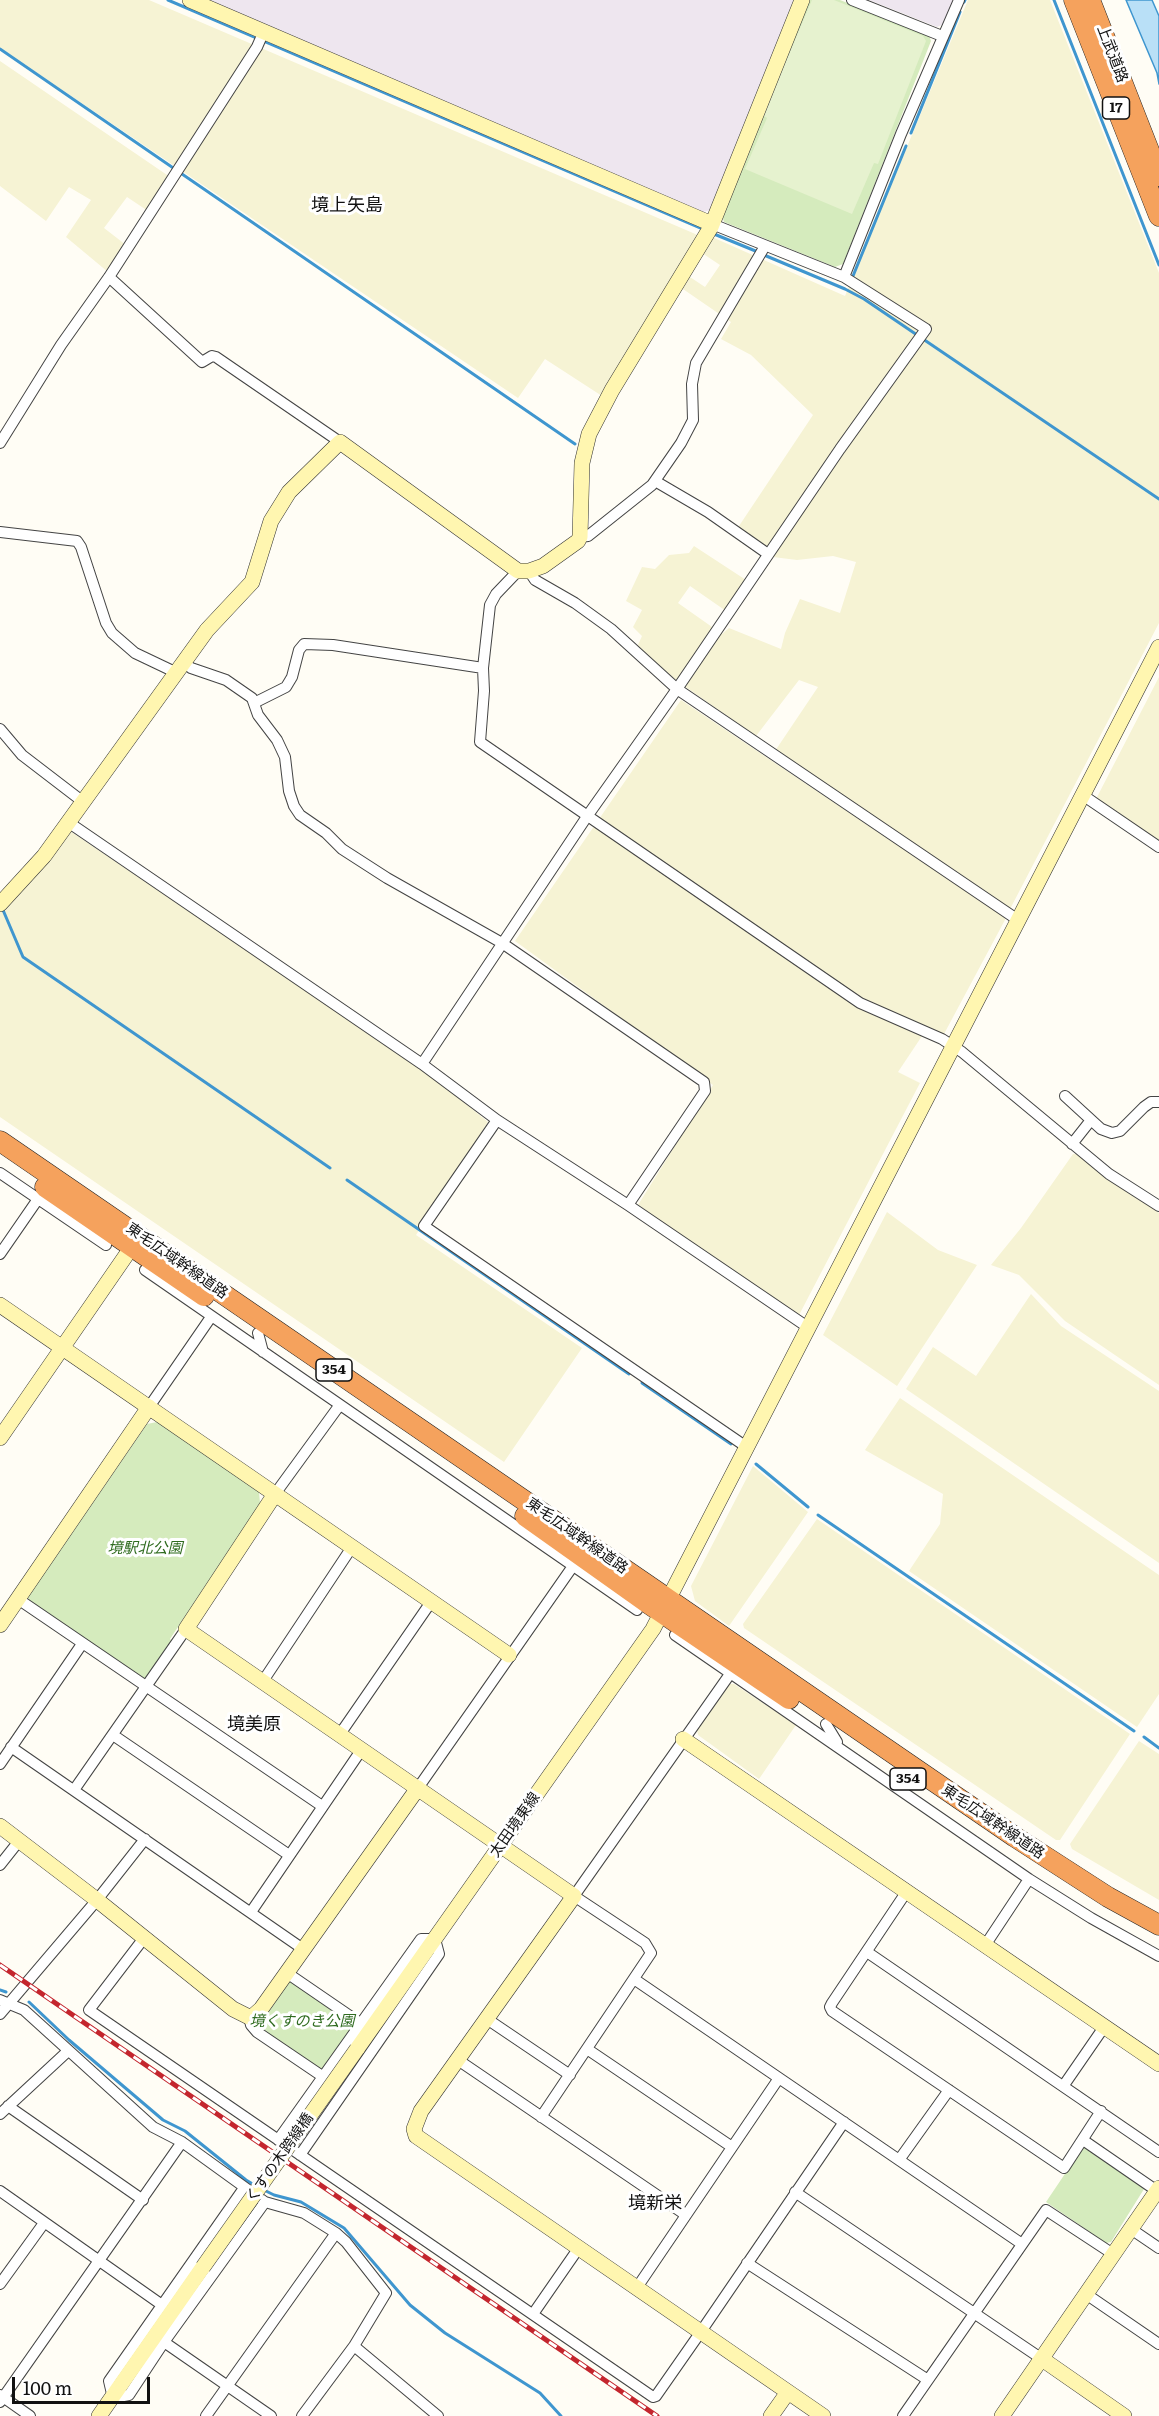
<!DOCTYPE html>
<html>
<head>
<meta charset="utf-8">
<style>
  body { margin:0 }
  #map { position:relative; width:1159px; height:2416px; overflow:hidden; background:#fffdf5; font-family:Literata,serif }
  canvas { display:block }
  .scale { position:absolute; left:12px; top:2377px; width:138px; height:27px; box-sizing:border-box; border:3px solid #111; border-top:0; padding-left:8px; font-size:18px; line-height:21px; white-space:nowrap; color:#111; -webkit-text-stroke:4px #fff; paint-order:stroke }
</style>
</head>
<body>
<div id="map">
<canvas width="1159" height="2416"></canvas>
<div class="scale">100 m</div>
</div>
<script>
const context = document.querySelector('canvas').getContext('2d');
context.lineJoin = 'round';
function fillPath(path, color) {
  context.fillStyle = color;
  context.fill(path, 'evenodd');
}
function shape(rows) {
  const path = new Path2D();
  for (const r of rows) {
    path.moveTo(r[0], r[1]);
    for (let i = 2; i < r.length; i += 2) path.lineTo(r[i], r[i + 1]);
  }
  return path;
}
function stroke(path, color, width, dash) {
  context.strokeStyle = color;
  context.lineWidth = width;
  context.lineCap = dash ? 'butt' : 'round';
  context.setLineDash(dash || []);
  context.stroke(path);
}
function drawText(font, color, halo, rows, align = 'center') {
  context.font = font + ' Literata,"Noto Sans JP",serif';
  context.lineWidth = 6;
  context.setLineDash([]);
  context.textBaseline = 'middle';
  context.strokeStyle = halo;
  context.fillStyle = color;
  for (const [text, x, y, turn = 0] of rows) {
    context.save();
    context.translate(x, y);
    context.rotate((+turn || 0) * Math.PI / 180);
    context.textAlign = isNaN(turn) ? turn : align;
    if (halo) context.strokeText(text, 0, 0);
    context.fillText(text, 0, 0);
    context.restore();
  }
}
fillPath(shape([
  [205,0,794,0,711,210,703,212],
  [869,0,953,0,944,24,937,27]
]), '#eee6ef');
fillPath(shape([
  [0,0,149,0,700,236,602,396,545,359,518,398,0,48],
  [968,0,1050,0,1159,273,1159,623,1009,911,775,751,818,687,799,680,756,736,677,681,637,647,642,636,633,627,642,610,626,601,642,567,655,569,669,555,689,553,694,546,746,580,726,611,690,586,678,603,722,634,729,628,781,649,785,633,800,599,840,613,856,562,833,556,797,560,773,557,737,529,813,415,751,355,721,339,731,322,680,287,687,275,705,287,720,265,702,253,712,237,845,296],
  [0,61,170,177,148,211,127,197,104,228,126,245,108,272,66,237,91,200,69,187,46,221,0,186],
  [1159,677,1159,842,1096,799],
  [681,700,1006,918,944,1034,928,1027,898,1072,920,1083,798,1317,638,1205,713,1085,515,941],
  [70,831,423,1069,488,1122,416,1235,582,1348,504,1462,0,1117,0,908],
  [1073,1154,1077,1154,1159,1213,1159,1385,1065,1321,1019,1275,991,1265,1021,1228],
  [887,1212,938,1250,977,1265,897,1386,823,1335],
  [1031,1294,1061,1326,1159,1391,1159,1563,906,1389,933,1347,976,1376],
  [900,1398,1159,1575,1159,1694,1137,1727,909,1571,940,1524,943,1494,865,1450],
  [753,1466,808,1512,729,1626,695,1601,691,1586],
  [817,1519,1130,1734,1060,1840,1056,1840,744,1628,743,1624],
  [730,1684,734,1684,796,1725,759,1779,698,1735,697,1730],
  [1139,1741,1159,1754,1159,1900,1072,1849,1070,1844]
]), '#f6f3d4');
fillPath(shape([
  [809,0,840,0,929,35,931,41,843,264,835,267,724,222,722,215],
  [157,1422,259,1492,260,1503,170,1639,172,1641,147,1678,143,1678,29,1601,28,1597,147,1424],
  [294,1981,355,2026,323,2072,258,2028,289,1982],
  [1083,2147,1144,2186,1144,2189,1111,2242,1106,2243,1046,2202]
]), '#d5ebbd');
fillPath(shape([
  [812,0,834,0,923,36,926,41,878,164,874,163,852,214,745,169,767,118,763,115]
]), '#e6f2cf');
const water = shape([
  [1126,0,1152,0,1159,16,1159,84,1157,73,1126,0]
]);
fillPath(water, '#b9e0f7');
stroke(water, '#3f96cf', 1.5);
stroke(shape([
  [168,0,703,229],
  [1054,0,1159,265],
  [964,2,965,0],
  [0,49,575,444],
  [911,133,960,12],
  [714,234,758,252],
  [764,255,845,289,864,299,1159,499],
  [853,276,906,146],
  [3,910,23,957,330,1168],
  [347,1180,629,1374],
  [642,1383,731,1444],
  [756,1464,808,1507],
  [818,1515,1134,1731],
  [1144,1737,1159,1748],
  [0,1990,6,1992],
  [29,2002,69,2040,163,2120,185,2131,246,2180,256,2186],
  [264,2190,274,2195,301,2202,344,2228,410,2305,445,2333,540,2393,561,2416]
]), '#3f96cf', 3);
const street = shape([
  [852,0,942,36],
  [109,277,202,362,212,356,216,357,340,442],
  [844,277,901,134,959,0],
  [0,443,61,345,109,277,257,47,264,31],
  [655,481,708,512,768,554],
  [0,532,77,541,81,547,106,623,112,633,135,653,177,673],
  [580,537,588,536,652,485,681,443,693,420,692,384,696,363,765,246],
  [518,571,496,594,490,605,483,668,484,691,480,742,860,1003,942,1039,962,1052,1109,1174,1159,1206],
  [529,571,535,580,575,603,611,629,677,689,1018,920],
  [184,663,191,668,226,680,252,698,258,715,277,740,285,757,289,791,294,806,300,815,326,833,342,849,387,878,502,943,704,1082,705,1091,628,1205],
  [254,703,286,687,292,677,299,650,304,644,333,645,483,668],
  [0,729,22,755,82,801],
  [1084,796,1159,847],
  [68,822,422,1064,497,1120,628,1205,809,1328],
  [422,1064,588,815,677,689,840,449,926,329,844,277,712,224],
  [1065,1096,1101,1129,1112,1133,1120,1131,1144,1107,1151,1102,1159,1102],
  [497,1120,424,1226,748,1448],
  [1072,1144,1091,1120],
  [0,1173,106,1245],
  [0,1254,38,1199],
  [145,1270,637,1610],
  [258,1333,263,1352],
  [149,1407,211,1317],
  [275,1494,339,1406],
  [18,1599,322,1806],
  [675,1635,1029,1879,1091,1918,1159,1956],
  [263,1681,352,1547],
  [826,1724,837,1742],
  [340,1734,431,1602],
  [113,1735,289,1855],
  [11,1747,303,1949],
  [0,1764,82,1644],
  [418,1788,573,1566],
  [74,1790,186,1629],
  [0,1865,19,1841],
  [907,1891,832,2003,830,2007,832,2011,1064,2168,1101,2111],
  [251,1912,362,1749],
  [144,1938,89,2010,653,2397,656,2396,700,2333,844,2122],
  [986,1944,1029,1879],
  [867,1952,1159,2152],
  [287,1973,360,2023],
  [634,1979,1022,2244],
  [0,2000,24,2010,153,2127,182,2142,265,2202,304,2213,336,2233,346,2242,386,2293,354,2346,302,2416],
  [0,2014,97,1900,145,1839],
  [249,2017,251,2025,257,2032,322,2076],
  [487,2019,570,2075],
  [587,2049,732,2147],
  [458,2060,686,2215],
  [1064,2085,1104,2027],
  [8,2106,143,2200],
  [0,2114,68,2051],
  [541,2117,651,1953,645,1943,574,1896,730,1674],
  [278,2140,421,1939,435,1939,439,1954,300,2155],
  [1083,2140,1157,2191],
  [899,2160,949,2090],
  [244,2188,109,2381,113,2398,129,2395,164,2342,265,2202],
  [0,2191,162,2305],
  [795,2192,1042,2359],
  [1131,2229,1159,2248],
  [747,2263,928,2380],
  [0,2284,44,2223],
  [636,2289,779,2078],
  [1086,2294,1159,2344],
  [533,2314,578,2249],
  [164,2342,271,2416],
  [354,2346,438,2416],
  [0,2395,30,2416],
  [0,2402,182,2142],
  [206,2416,336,2233],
  [903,2416,1046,2210,1113,2254]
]);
const secondary = shape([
  [190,0,712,224],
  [0,904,44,856,207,630,252,582,271,521,289,492,340,442,518,571,529,571,543,566,578,541,580,537,582,463,589,434,612,390,711,227,802,0],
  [0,1305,509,1655],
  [0,1438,138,1238],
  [275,1494,186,1629,574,1896,421,2111,414,2129,416,2136,823,2416],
  [0,1625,149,1407],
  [683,1739,1159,2064],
  [0,1826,97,1900,233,2009,249,2017,253,2016,261,2009,418,1788],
  [357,2049,653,1629,1159,647],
  [1042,2359,1124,2416],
  [99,2416,203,2267],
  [771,2416,788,2392],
  [1002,2416,1159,2188]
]);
const highway = shape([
  [1074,0,1159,216],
  [1090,0,1159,176],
  [0,1141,1015,1837,1108,1897,1159,1925],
  [45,1187,204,1296],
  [525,1516,646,1602,789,1699]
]);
stroke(street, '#444', 12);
stroke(secondary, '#333', 16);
stroke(highway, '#222', 21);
stroke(street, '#fff', 10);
stroke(secondary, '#fff6b0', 15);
stroke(highway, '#f5a25d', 20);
const rail = shape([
  [0,1965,657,2416]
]);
stroke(rail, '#c4262e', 5);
stroke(rail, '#fff', 3, [9]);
const secondaryBridge = shape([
  [203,2267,357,2049]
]);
stroke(secondaryBridge, '#333', 16, []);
stroke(secondaryBridge, '#fff6b0', 15);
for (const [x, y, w] of [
  [1116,108,27],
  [334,1370,36],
  [908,1779,36]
]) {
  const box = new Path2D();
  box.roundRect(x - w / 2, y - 11, w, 22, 4.5);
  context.fillStyle = '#fff';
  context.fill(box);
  stroke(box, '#111', 1.5);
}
drawText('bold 14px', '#111', null, [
  ["17",1116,108],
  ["354",334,1370],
  ["354",908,1779]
]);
drawText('15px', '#111', '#fff', [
  ["上武道路",1112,54,69],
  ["東毛広域幹線道路",177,1261,35],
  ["東毛広域幹線道路",577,1536,35],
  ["東毛広域幹線道路",993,1822,34],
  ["太田境東線",515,1825,-55],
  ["くすの木跨線橋",280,2158,-55]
]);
drawText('italic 15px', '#2f6b1f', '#fff', [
  ["境駅北公園",145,1549],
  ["境くすのき公園",302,2022]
]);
drawText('18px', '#111', '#fff', [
  ["境上矢島",347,206],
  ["境美原",254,1725],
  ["境新栄",655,2204]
]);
</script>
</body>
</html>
